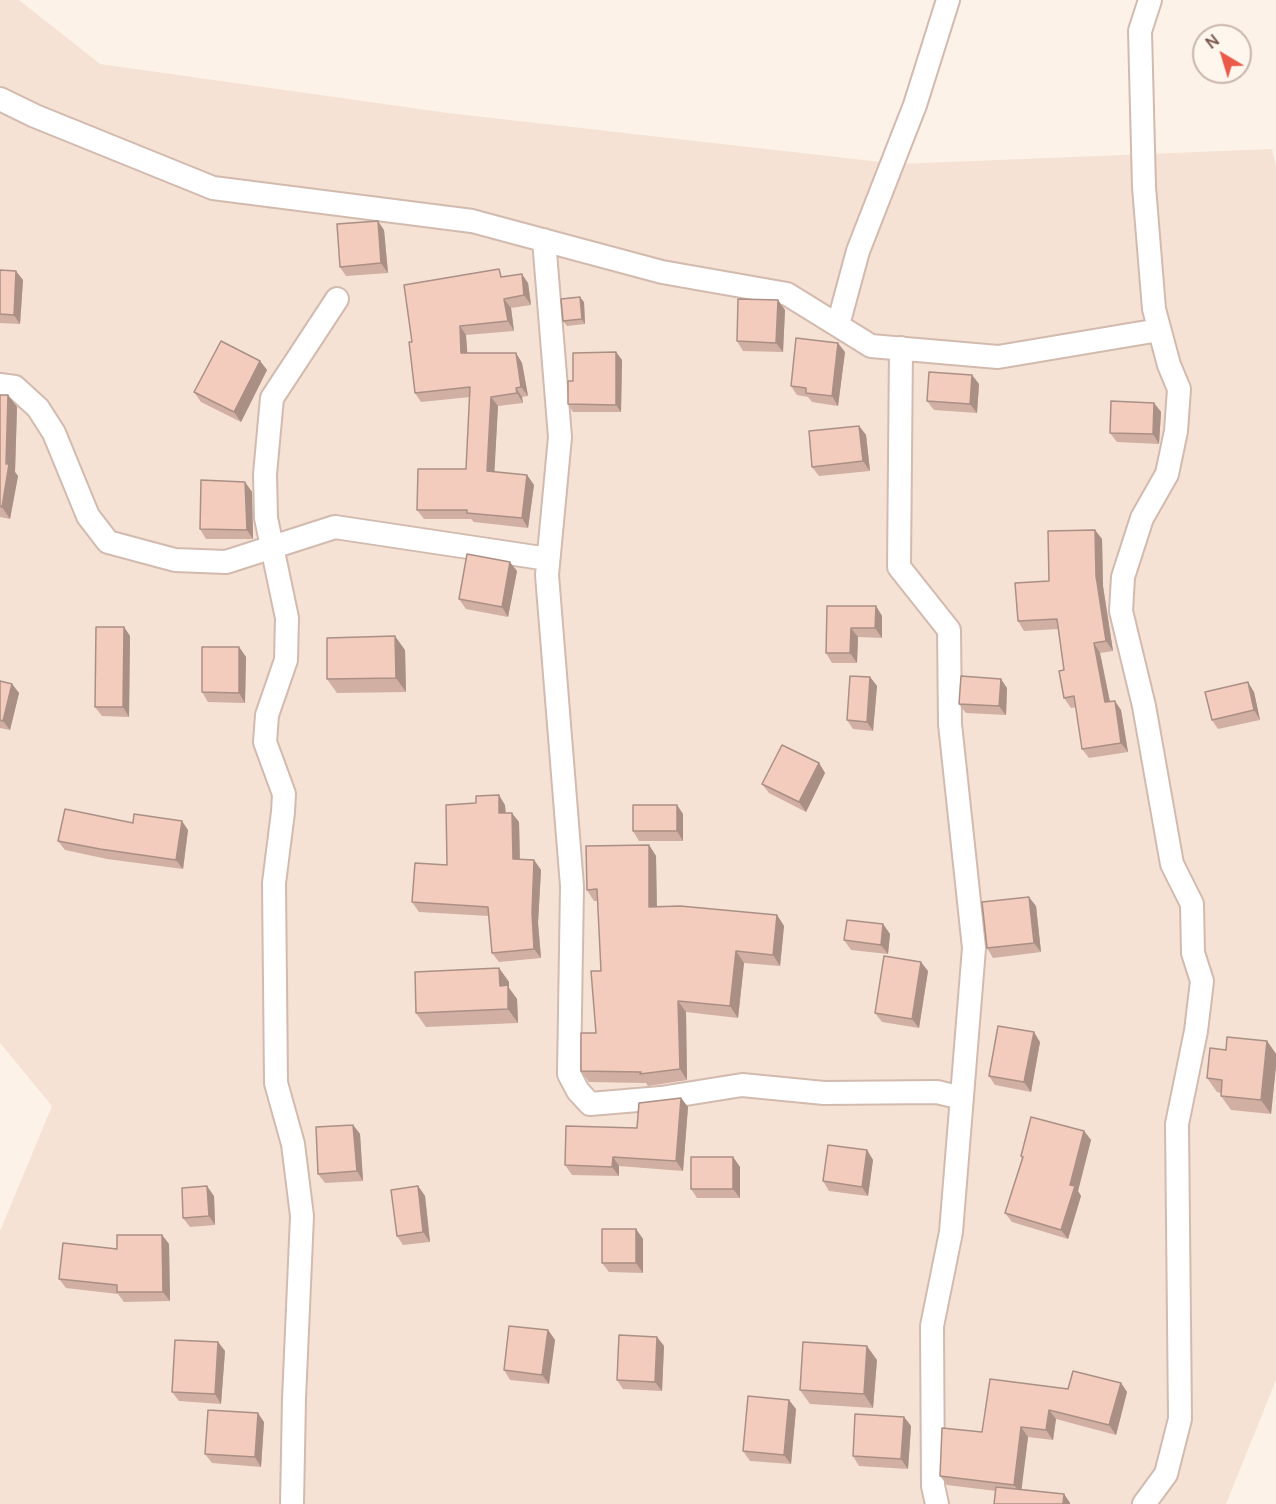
<!DOCTYPE html>
<html>
<head>
<meta charset="utf-8">
<style>
  body { margin:0 }
  #map { position:relative; width:1276px; height:1504px; overflow:hidden; background:#fdf2e7; font-family:Manrope,sans-serif }
  canvas { display:block }
  .north { position:absolute; left:1192px; top:24px; width:60px; height:60px; box-sizing:border-box; background:#fff6ee; border:2px solid #c9b6ac; border-radius:50%; rotate:322deg; font-size:16px; font-weight:700; line-height:24px; text-align:center; color:#78554a }
  .north::after { content:''; display:block; margin:auto; width:21px; height:27px; background:#ea5949; clip-path:polygon(50% 0,100% 100%,50% 72%,0 100%) }
</style>
</head>
<body>
<div id="map">
<canvas width="1276" height="1504"></canvas>
<div class="north">N</div>
</div>
<script>
const context = document.querySelector('canvas').getContext('2d');
context.lineJoin = 'round';
function fillPath(path, color) {
  context.fillStyle = color;
  context.fill(path, 'evenodd');
}
function shape(rows) {
  const path = new Path2D();
  for (const r of rows) {
    path.moveTo(r[0], r[1]);
    for (let i = 2; i < r.length; i += 2) path.lineTo(r[i], r[i + 1]);
  }
  return path;
}
function stroke(path, color, width, dash) {
  context.strokeStyle = color;
  context.lineWidth = width;
  context.lineCap = dash ? 'butt' : 'round';
  context.setLineDash(dash || []);
  context.stroke(path);
}
fillPath(shape([
  [0,0,19,0,100,64,448,113,899,164,1272,149,1276,166,1276,1380,1226,1504,0,1504,0,1231,52,1106,0,1043]
]), '#f5e2d5');
const street = shape([
  [0,99,35,116,213,188,472,221,662,272,787,294,871,346,998,357,1159,330],
  [544,240,560,437,547,575,572,886,569,1074,578,1091,590,1104,661,1098,742,1085,824,1093,937,1092,962,1098],
  [838,325,858,251,915,105,948,0],
  [901,348,899,567,949,630,950,724,974,948,951,1232,932,1326,933,1486,937,1504],
  [0,385,15,387,38,408,54,433,88,516,108,542,175,560,226,562,335,527,548,559],
  [292,1504,294,1399,302,1216,293,1144,276,1083,274,883,283,812,284,794,265,742,267,715,286,660,287,618,266,518,265,474,272,398,337,299],
  [1144,1504,1166,1474,1180,1419,1177,1124,1196,1031,1202,981,1193,953,1192,904,1172,864,1144,706,1121,611,1123,577,1142,518,1167,474,1176,431,1179,389,1169,365,1154,309,1144,187,1140,31,1150,0]
]);
stroke(street, '#d2baaf', 26);
stroke(street, '#fff', 22);
fillPath(shape([
  [384,230,388,273,346,276,340,267],
  [0,270,23,280,20,324,0,323],
  [504,276,528,283,531,305,511,308,514,331,466,335,467,353,516,353,522,363,528,396,522,397,523,403,498,406,494,472,527,475,534,485,528,528,474,522,471,519,424,519,417,510,466,469,470,397,421,402,415,393,412,342],
  [778,300,785,310,783,352,743,351,737,341],
  [584,302,585,324,567,326,563,321],
  [616,352,622,360,621,412,573,412,568,404,573,381],
  [845,352,838,406,812,402,808,397,797,395,791,386],
  [260,361,267,370,241,422,201,402,194,392],
  [972,375,979,384,977,413,934,410,927,401],
  [0,395,8,395,17,407,15,472,18,476,10,519,0,517],
  [1154,403,1161,412,1159,444,1117,442,1110,433],
  [859,426,866,435,870,471,819,476,812,467],
  [245,482,252,492,253,539,206,539,200,529],
  [1095,530,1102,539,1103,586,1113,651,1100,653,1110,702,1121,710,1128,752,1089,758,1082,749,1076,707,1071,708,1064,698,1064,670,1058,629,1024,631,1018,621,1049,581],
  [517,571,508,617,466,609,459,599],
  [827,606,876,606,882,616,882,638,858,637,857,663,832,663,826,653],
  [124,627,130,636,129,717,102,716,95,707],
  [239,647,246,657,245,703,208,702,202,692],
  [405,650,406,692,337,693,327,679],
  [870,677,877,686,873,731,853,729,847,720],
  [0,681,12,684,19,693,10,730,0,728],
  [1007,688,1006,715,966,713,959,704],
  [1254,692,1260,720,1218,729,1212,720],
  [819,763,825,773,806,812,769,793,762,784],
  [505,805,506,813,519,822,520,859,534,860,541,870,538,923,541,958,499,962,492,953,489,916,419,912,412,902],
  [677,805,683,814,683,841,639,841,633,831],
  [133,823,188,830,183,869,107,859,65,850,58,841],
  [649,845,656,856,657,907,777,915,784,926,780,966,744,963,738,1018,686,1012,687,1080,648,1086,646,1083,589,1082,581,1071,596,1033,601,971,598,901,594,901,587,890],
  [1036,906,1041,952,993,958,987,948],
  [883,924,890,934,888,954,851,950,844,940],
  [499,968,509,982,509,988,517,999,518,1023,426,1027,416,1013],
  [928,971,919,1028,882,1022,875,1013],
  [1267,1041,1276,1054,1276,1066,1271,1114,1231,1110,1221,1096,1221,1093,1217,1092,1207,1078],
  [1040,1042,1031,1092,995,1085,989,1076],
  [681,1098,688,1107,683,1171,619,1166,619,1176,572,1175,565,1165,637,1128],
  [353,1125,360,1134,363,1181,325,1183,318,1174],
  [1084,1131,1091,1140,1078,1191,1081,1196,1068,1239,1012,1222,1005,1213,1022,1158,1021,1156],
  [867,1150,873,1160,868,1196,829,1191,823,1181],
  [733,1157,740,1167,740,1198,697,1198,691,1189],
  [418,1186,425,1196,430,1242,403,1245,397,1236],
  [214,1196,215,1225,190,1227,183,1218],
  [636,1229,643,1239,643,1273,609,1272,602,1263],
  [162,1235,169,1244,170,1301,124,1302,118,1294,66,1288,59,1279,117,1249],
  [548,1330,555,1340,549,1384,510,1380,504,1370],
  [657,1337,664,1346,662,1391,623,1389,617,1380],
  [218,1342,225,1351,221,1404,179,1401,172,1392],
  [877,1360,873,1408,810,1404,800,1390],
  [1121,1383,1127,1392,1116,1435,1056,1419,1053,1440,1028,1437,1021,1489,1064,1494,1070,1503,1070,1504,994,1504,996,1491,947,1485,940,1476,982,1432,1068,1389],
  [796,1409,791,1464,750,1461,743,1451],
  [904,1417,911,1426,908,1469,859,1466,853,1456],
  [264,1422,261,1467,212,1463,205,1454]
]), '#d1afa3');
fillPath(shape([
  [378,221,384,230,388,273,381,263],
  [16,271,23,280,20,324,14,315],
  [522,274,528,283,531,305,524,295],
  [580,297,584,302,585,324,582,319],
  [504,299,511,308,514,331,508,321],
  [778,300,785,310,783,352,776,343],
  [460,326,466,335,468,362,461,353],
  [838,343,845,352,838,406,832,396],
  [616,352,622,360,621,412,616,405],
  [516,353,522,363,528,396,521,387],
  [260,361,267,370,241,422,234,412],
  [972,375,979,384,977,413,970,404],
  [516,388,522,397,523,403,517,393],
  [8,395,17,407,15,472,18,476,10,519,2,507,6,464],
  [491,397,498,406,494,480,487,471],
  [1154,403,1161,412,1159,444,1153,434],
  [859,426,866,435,870,471,863,461],
  [527,475,534,485,528,528,522,518],
  [245,482,252,492,253,539,247,530],
  [1095,530,1102,539,1103,586,1113,651,1106,641,1096,576],
  [510,562,517,571,508,617,502,607],
  [876,606,882,616,882,638,875,628],
  [124,627,130,636,129,717,123,707],
  [851,628,858,637,857,663,850,653],
  [395,636,405,650,406,692,396,678],
  [1094,643,1100,653,1112,712,1105,702],
  [239,647,246,657,245,703,239,693],
  [870,677,877,686,873,731,867,722],
  [1001,679,1007,688,1006,715,999,706],
  [1248,682,1254,692,1260,720,1254,710],
  [12,684,19,693,10,730,3,721],
  [1115,701,1121,710,1128,752,1121,743],
  [819,763,825,773,806,812,799,802],
  [499,795,505,805,506,823,499,813],
  [677,805,683,814,683,841,677,831],
  [512,813,519,822,520,869,513,859],
  [182,821,188,830,183,869,176,860],
  [649,845,656,856,657,919,649,907],
  [534,860,541,870,538,923,541,958,534,949,532,913],
  [1029,897,1036,906,1041,952,1034,943],
  [777,915,784,926,780,966,773,955],
  [883,924,890,934,888,954,881,945],
  [736,951,744,963,738,1018,730,1006],
  [921,962,928,971,919,1028,912,1019],
  [499,968,509,982,509,988,517,999,518,1023,508,1009,500,986],
  [678,1001,686,1012,687,1080,680,1069],
  [1034,1032,1040,1042,1031,1092,1024,1082],
  [1267,1041,1276,1054,1276,1066,1271,1114,1261,1100],
  [681,1098,688,1107,683,1171,676,1161],
  [353,1125,360,1134,363,1181,357,1171],
  [1084,1131,1091,1140,1078,1191,1081,1196,1068,1239,1061,1230,1070,1185],
  [867,1150,873,1160,868,1196,862,1187],
  [613,1157,619,1166,619,1176,612,1167],
  [733,1157,740,1167,740,1198,733,1189],
  [207,1186,214,1196,215,1225,209,1216],
  [418,1186,425,1196,430,1242,423,1232],
  [636,1229,643,1239,643,1273,636,1263],
  [162,1235,169,1244,170,1301,163,1292],
  [548,1330,555,1340,549,1384,542,1375],
  [657,1337,664,1346,662,1391,655,1382],
  [218,1342,225,1351,221,1404,215,1394],
  [867,1346,877,1360,873,1408,864,1394],
  [1121,1383,1127,1392,1116,1435,1109,1425],
  [789,1400,796,1409,791,1464,784,1455],
  [1049,1410,1056,1419,1053,1440,1046,1430],
  [258,1413,264,1422,261,1467,255,1457],
  [904,1417,911,1426,908,1469,901,1459],
  [1021,1427,1028,1437,1021,1494,1014,1485],
  [1064,1494,1070,1503,1070,1504,1063,1504]
]), '#aa8f85');
const building = shape([
  [378,221,381,263,340,267,337,224,378,221],
  [499,269,501,277,522,274,524,295,504,299,508,321,460,326,461,353,516,353,521,387,516,388,517,393,491,397,487,471,527,475,522,518,467,513,467,510,417,510,418,469,466,469,470,387,415,393,409,342,412,342,404,285,499,269],
  [0,270,16,271,14,315,0,314,0,270],
  [580,297,582,319,563,321,561,299,580,297],
  [738,299,778,300,776,343,737,341,738,299],
  [796,338,838,343,832,396,806,393,806,388,791,386,796,338],
  [221,341,260,361,234,412,194,392,221,341],
  [616,352,616,405,568,404,568,381,573,381,573,353,616,352],
  [929,372,972,375,970,404,927,401,929,372],
  [0,395,8,395,6,464,9,464,2,507,0,506,0,395],
  [1111,401,1154,403,1153,434,1110,433,1111,401],
  [859,426,863,461,812,467,809,431,859,426],
  [201,480,245,482,247,530,200,529,201,480],
  [1095,530,1096,576,1106,641,1094,643,1105,702,1115,701,1121,743,1082,749,1074,696,1064,698,1059,671,1064,670,1057,619,1018,621,1015,583,1049,581,1048,531,1095,530],
  [467,554,510,562,502,607,459,599,467,554],
  [827,606,876,606,875,628,851,628,850,653,826,653,827,606],
  [96,627,124,627,123,707,95,707,96,627],
  [395,636,396,678,327,679,327,638,395,636],
  [202,647,239,647,239,693,202,692,202,647],
  [850,676,870,677,867,722,847,720,850,676],
  [961,676,1001,679,999,706,959,704,961,676],
  [0,681,12,684,3,721,0,720,0,681],
  [1248,682,1254,710,1212,720,1205,692,1248,682],
  [782,745,819,763,799,802,762,784,782,745],
  [499,795,499,813,512,813,513,859,534,860,532,913,534,949,492,953,488,907,412,902,415,863,447,865,446,805,476,803,476,796,499,795],
  [633,805,677,805,677,831,633,831,633,805],
  [65,809,133,823,134,814,182,821,176,860,100,849,58,841,65,809],
  [649,845,649,907,680,906,777,915,773,955,736,951,730,1006,678,1001,680,1069,640,1074,641,1072,581,1071,581,1033,596,1033,591,971,601,971,597,889,587,890,586,846,649,845],
  [1029,897,1034,943,987,948,982,902,1029,897],
  [847,920,883,924,881,945,844,940,847,920],
  [884,956,921,962,912,1019,875,1013,884,956],
  [499,968,500,986,508,985,508,1009,416,1013,415,972,499,968],
  [998,1026,1034,1032,1024,1082,989,1076,998,1026],
  [1227,1037,1267,1041,1261,1100,1221,1096,1222,1080,1207,1078,1210,1048,1226,1050,1227,1037],
  [681,1098,676,1161,613,1157,612,1167,565,1165,566,1126,637,1128,639,1103,681,1098],
  [1031,1117,1084,1131,1070,1185,1075,1186,1061,1230,1005,1213,1023,1157,1021,1156,1031,1117],
  [353,1125,357,1171,318,1174,316,1127,353,1125],
  [828,1145,867,1150,862,1187,823,1181,828,1145],
  [691,1157,733,1157,733,1189,691,1189,691,1157],
  [207,1186,209,1216,183,1218,182,1188,207,1186],
  [418,1186,423,1232,397,1236,391,1190,418,1186],
  [602,1229,636,1229,636,1263,602,1263,602,1229],
  [117,1235,162,1235,163,1292,117,1292,117,1285,59,1279,63,1243,117,1249,117,1235],
  [509,1326,548,1330,542,1375,504,1370,509,1326],
  [619,1335,657,1337,655,1382,617,1380,619,1335],
  [175,1340,218,1342,215,1394,172,1392,175,1340],
  [803,1342,867,1346,864,1394,800,1390,803,1342],
  [1073,1371,1121,1383,1109,1425,1049,1410,1046,1430,1021,1427,1014,1485,940,1476,942,1428,982,1432,990,1379,1068,1389,1073,1371],
  [748,1396,789,1400,784,1455,743,1451,748,1396],
  [208,1410,258,1413,255,1457,205,1454,208,1410],
  [855,1414,904,1417,901,1459,853,1456,855,1414],
  [996,1487,1064,1494,1063,1504,994,1504,996,1487]
]);
fillPath(building, '#f3ccbe');
stroke(building, '#aa8f85', 1.5);
</script>
</body>
</html>
